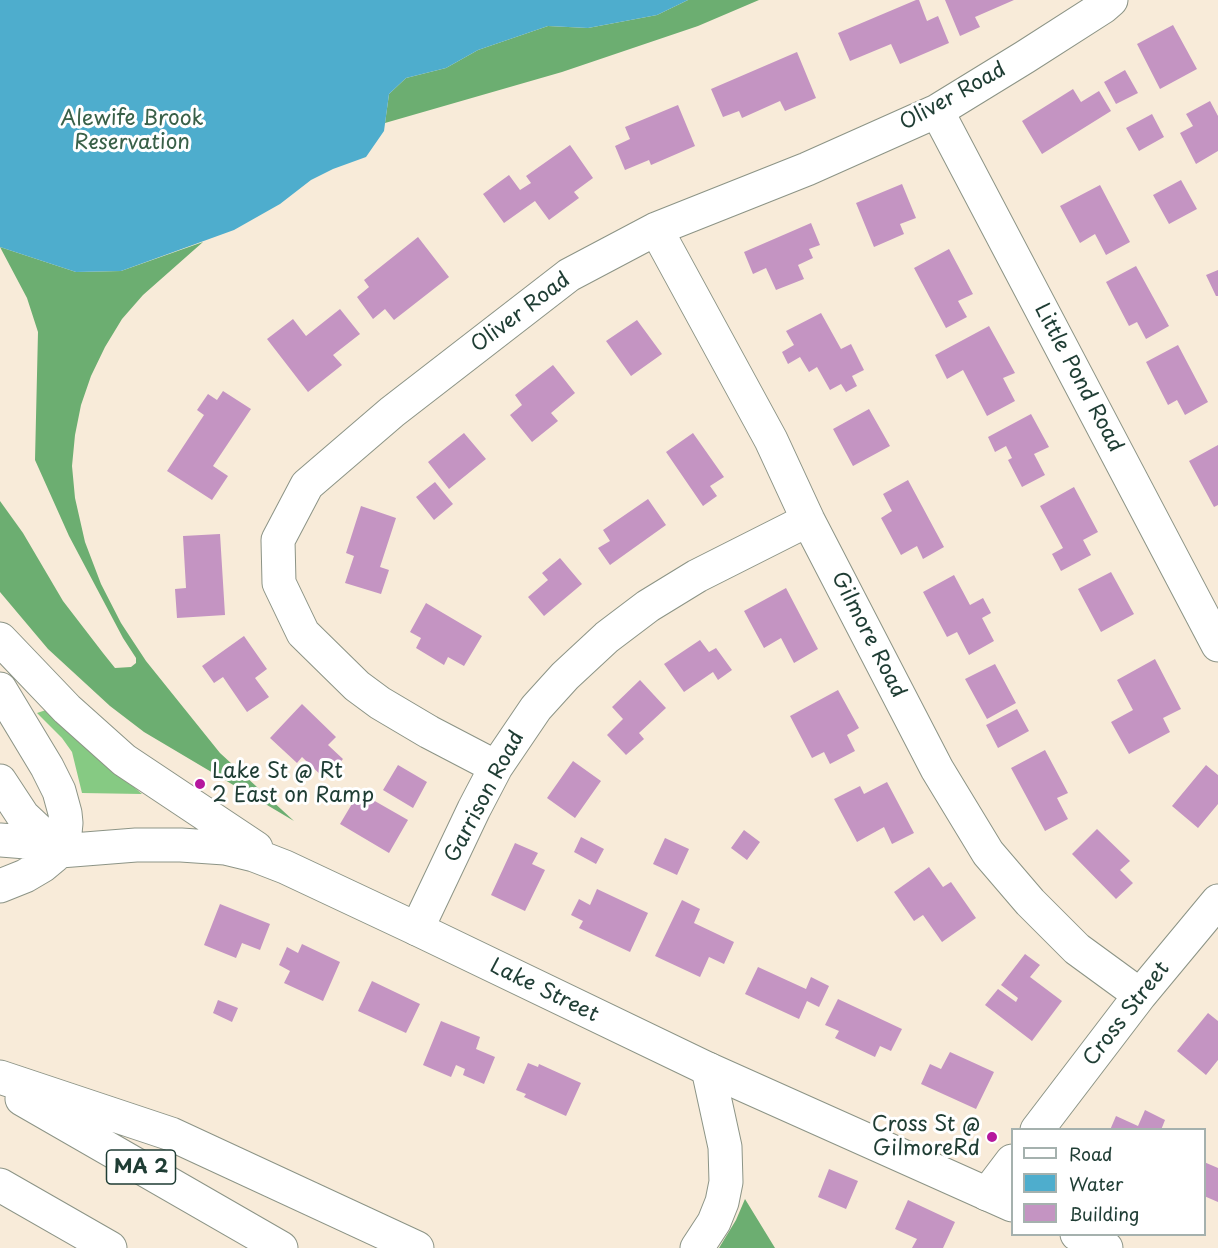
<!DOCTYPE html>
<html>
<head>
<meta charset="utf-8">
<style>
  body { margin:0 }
  #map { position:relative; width:1218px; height:1248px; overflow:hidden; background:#f8ebd9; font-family:"Playpen Sans",sans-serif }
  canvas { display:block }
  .legend { position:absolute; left:1011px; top:1128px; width:195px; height:108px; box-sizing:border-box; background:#fff; border:2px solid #a5b1ae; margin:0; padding:8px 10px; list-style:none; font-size:18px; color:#1f3d34 }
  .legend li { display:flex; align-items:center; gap:12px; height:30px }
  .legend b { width:30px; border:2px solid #a5b1ae }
</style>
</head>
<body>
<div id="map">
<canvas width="1218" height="1248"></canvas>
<ul class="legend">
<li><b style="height:8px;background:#fff"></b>Road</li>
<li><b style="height:16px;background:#4eadcd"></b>Water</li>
<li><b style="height:16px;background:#c494c2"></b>Building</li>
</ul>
</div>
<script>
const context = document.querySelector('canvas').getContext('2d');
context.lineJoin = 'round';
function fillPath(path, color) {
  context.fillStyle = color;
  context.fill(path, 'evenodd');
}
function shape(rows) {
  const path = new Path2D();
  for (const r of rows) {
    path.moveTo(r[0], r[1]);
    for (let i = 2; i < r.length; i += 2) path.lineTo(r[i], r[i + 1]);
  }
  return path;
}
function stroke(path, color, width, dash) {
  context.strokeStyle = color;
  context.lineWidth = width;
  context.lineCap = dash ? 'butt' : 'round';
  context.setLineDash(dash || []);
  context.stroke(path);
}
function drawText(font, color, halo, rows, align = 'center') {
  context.font = font + ' "Playpen Sans",sans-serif';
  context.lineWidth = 6;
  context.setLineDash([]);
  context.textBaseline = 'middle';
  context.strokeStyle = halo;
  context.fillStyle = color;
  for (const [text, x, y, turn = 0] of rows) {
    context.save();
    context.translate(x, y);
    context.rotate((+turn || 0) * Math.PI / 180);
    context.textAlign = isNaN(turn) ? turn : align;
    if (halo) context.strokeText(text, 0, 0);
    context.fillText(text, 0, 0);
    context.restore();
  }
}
fillPath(shape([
  [46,710,76,737,142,794,82,793,72,752,62,738,37,713]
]), '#86ca83');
fillPath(shape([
  [688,0,759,0,698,26,562,72,385,123,389,94,406,78,446,68,478,50,548,26,588,28,657,15],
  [203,242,143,295,122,319,105,347,91,376,81,405,75,435,72,466,75,498,85,542,101,584,121,623,146,661,220,753,294,821,144,732,110,706,48,649,0,592,0,501,23,533,63,601,103,653,115,668,131,667,136,663,136,658,123,638,69,536,35,460,38,332,27,298,0,247,76,272,121,271],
  [745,1199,775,1248,719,1248,736,1220]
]), '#6cae71');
fillPath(shape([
  [0,0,688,0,657,15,588,28,548,26,478,50,446,68,406,78,389,94,384,131,366,157,333,169,311,180,280,204,234,230,121,271,76,272,0,247]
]), '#4eadcd');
fillPath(shape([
  [916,0,919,0,927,21,938,16,949,43,900,64,891,44,850,61,838,33],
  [945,0,1014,0,975,17,980,27,960,36],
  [1173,25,1197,69,1160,89,1137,44],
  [797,52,816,98,785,111,780,101,742,118,739,111,723,117,711,89],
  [1125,70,1138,93,1116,104,1104,82],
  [1073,89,1081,102,1099,91,1111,111,1042,154,1022,121],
  [1210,101,1218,116,1218,151,1196,164,1180,133,1193,126,1186,114],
  [678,105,695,146,651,165,649,160,625,170,615,146,630,139,625,127],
  [1152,114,1164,137,1139,151,1126,128],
  [570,145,593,178,574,192,579,198,549,220,535,201,504,223,483,194,509,175,520,190,531,183,526,176],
  [1181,180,1197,209,1169,224,1153,195],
  [902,184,916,218,900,224,904,234,874,247,856,203],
  [1100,185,1130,242,1106,255,1095,234,1080,243,1060,206],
  [811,223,820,245,809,249,813,258,798,265,804,279,776,290,766,268,753,274,744,252],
  [418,237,449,277,394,320,385,309,373,319,357,297,369,287,364,280],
  [949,249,973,294,958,301,967,317,946,328,914,268],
  [1136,266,1169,326,1146,339,1137,322,1129,326,1106,282],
  [1218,270,1218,296,1216,296,1206,275],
  [340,309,360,334,333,355,342,365,308,392,267,339,293,319,306,336],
  [821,313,841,349,851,344,864,370,852,376,857,386,846,392,841,384,830,390,817,367,809,372,800,357,788,364,782,352,794,345,786,331],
  [637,320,662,354,631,376,606,341],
  [989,326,1015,373,1003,378,1015,401,987,416,963,370,947,379,935,355],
  [1178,345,1208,402,1185,415,1177,400,1168,405,1146,362],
  [553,365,575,393,551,413,558,421,532,442,510,415,522,405,515,395],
  [223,391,251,409,213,466,228,476,212,500,167,471,204,415,197,410,208,394,217,400],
  [869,409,890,446,853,466,833,429],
  [1031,414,1049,447,1034,454,1045,475,1022,487,1008,460,1012,458,1006,446,995,452,988,437],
  [464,433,486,459,449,489,428,462],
  [693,433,724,477,710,486,717,496,703,506,666,452],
  [1218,445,1218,505,1214,507,1189,461],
  [908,480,944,547,923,559,917,546,901,555,881,518,892,511,883,494],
  [435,482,453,504,434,520,416,497],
  [1074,487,1098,532,1083,540,1091,555,1061,571,1052,554,1063,548,1040,506],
  [648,499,666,525,610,565,598,548,610,541,603,530],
  [361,506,396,518,380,567,389,570,381,594,345,583,354,556,346,553],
  [220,534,225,615,177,618,175,589,186,588,183,536],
  [560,558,582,584,544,616,528,597,548,580,542,573],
  [1111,572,1134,614,1101,632,1078,589],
  [954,575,970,605,983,598,991,613,982,618,994,641,969,655,957,632,947,637,923,592],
  [786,588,818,649,794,663,781,638,764,648,744,611],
  [426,603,482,636,464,666,448,657,444,665,416,648,421,638,410,632],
  [244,636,267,669,255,678,269,697,247,712,223,677,214,683,202,666],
  [700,640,709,652,716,648,732,670,718,680,713,672,684,692,664,664],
  [1155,659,1181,709,1163,718,1170,732,1129,754,1111,722,1133,710,1117,680],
  [995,664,1016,703,987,719,965,679],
  [640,680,666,708,639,733,644,739,626,755,607,735,623,719,612,707],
  [838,690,859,728,847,735,855,751,830,764,824,752,812,758,790,716],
  [302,704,336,737,328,745,343,759,325,779,302,757,297,763,270,738],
  [1017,709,1029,731,998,748,986,725],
  [1045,750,1068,793,1057,798,1068,819,1045,831,1011,768],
  [573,761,601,781,575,818,547,798],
  [398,765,427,782,413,808,383,790],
  [1206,765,1218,775,1218,804,1198,828,1172,806],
  [887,782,914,833,892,844,884,827,857,842,834,799,860,786,864,794],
  [359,792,408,820,389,853,340,824],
  [1097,829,1130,861,1120,870,1133,883,1116,899,1072,854],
  [744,830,760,842,747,860,731,848],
  [581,837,604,849,596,864,574,852],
  [665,838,689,849,677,875,653,864],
  [515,843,538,853,532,864,545,870,525,911,491,895],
  [929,867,943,887,951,882,976,918,942,942,923,915,914,921,894,892],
  [597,889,648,913,630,952,579,928,583,921,571,915,579,899,590,905],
  [682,900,700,909,694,923,734,942,724,964,709,957,700,977,655,956],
  [220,904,270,924,260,950,242,943,236,958,204,945],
  [302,944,340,962,323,1001,284,983,290,971,279,965,287,947,298,953],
  [1025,954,1040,965,1030,977,1062,1001,1032,1041,985,1005,998,989,1016,1002,1018,998,1001,985],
  [758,967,806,989,811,977,829,986,819,1007,807,1001,799,1019,745,994],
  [372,981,420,1004,406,1033,358,1011],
  [838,999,902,1029,891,1051,880,1046,875,1057,835,1038,839,1031,825,1025],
  [218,1000,238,1008,232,1022,213,1013],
  [1208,1013,1218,1021,1218,1060,1206,1075,1177,1051],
  [441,1021,480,1037,476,1049,495,1057,484,1084,463,1075,465,1069,456,1065,451,1077,423,1065],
  [950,1052,994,1072,976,1109,921,1084,930,1064,941,1069],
  [528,1063,538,1067,539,1064,581,1083,566,1116,524,1097,526,1094,516,1090],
  [1145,1110,1165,1120,1161,1130,1110,1130,1116,1116,1138,1126],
  [1204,1162,1218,1168,1218,1202,1204,1196],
  [829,1169,858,1181,846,1209,818,1197],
  [908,1200,955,1222,943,1248,912,1248,917,1239,895,1229]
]), '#c494c2');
const minor = shape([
  [937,111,1218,645],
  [656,229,771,440,808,520,937,769,988,853,1030,902,1077,949,1140,995],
  [496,767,429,732,380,703,357,686,303,633,279,583,278,540,307,485,392,412,569,275,656,229,807,169,937,111,1025,57,1103,7,1111,0],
  [417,929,474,809,496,767,536,708,565,676,607,637,648,606,697,576,808,520],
  [1037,1130,1140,995,1218,901],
  [987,1194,1012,1161]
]);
const major = shape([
  [0,639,67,709,124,760,256,848],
  [0,689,47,767,59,791,65,813,66,823,65,833,60,851],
  [0,781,23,816,57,848],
  [0,840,39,843,60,851,136,845,181,845,225,848,254,855,285,867,417,929,708,1069,1012,1205],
  [0,886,25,876,42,866,60,851],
  [1077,1234,1106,1248]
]);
const highway = shape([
  [0,1077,171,1134,417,1248],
  [22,1099,281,1248],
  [0,1185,110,1248],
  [697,1248,714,1222,722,1202,726,1182,725,1147,708,1069]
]);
stroke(minor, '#8c9486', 35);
stroke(major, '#8c9486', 35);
stroke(highway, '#8c9486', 35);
stroke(minor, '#fff', 33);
stroke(major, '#fff', 33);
stroke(highway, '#fff', 33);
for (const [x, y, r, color] of [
  [200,784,6,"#b5179e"],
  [992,1137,6,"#b5179e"]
]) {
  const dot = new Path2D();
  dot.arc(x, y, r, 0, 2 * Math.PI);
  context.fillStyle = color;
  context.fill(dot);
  stroke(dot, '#fff', 2);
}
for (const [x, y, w] of [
  [141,1167,69]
]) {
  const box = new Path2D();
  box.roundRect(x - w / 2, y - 17, w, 34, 4.5);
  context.fillStyle = '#fff';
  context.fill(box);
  stroke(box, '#1f3d34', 1.5);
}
drawText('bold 20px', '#1f3d34', null, [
  ["MA 2",141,1167]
]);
drawText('21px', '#1f3d34', '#fff', [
  ["Oliver Road",953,97,-29],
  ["Oliver Road",521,313,-37],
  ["Little Pond Road",1078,378,62],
  ["Gilmore Road",868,635,63],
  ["Garrison Road",485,797,-62],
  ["Lake Street",544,991,26],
  ["Cross Street",1127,1014,-52]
]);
drawText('21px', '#396048', '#fff', [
  ["Alewife Brook",132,119],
  ["Reservation",132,143]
]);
drawText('21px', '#1f3d34', '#fff', [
  ["Lake St @ Rt",212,772],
  ["2 East on Ramp",212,796],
  ["Cross St @",980,1125,"right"],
  ["GilmoreRd",980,1149,"right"]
], 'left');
</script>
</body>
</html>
